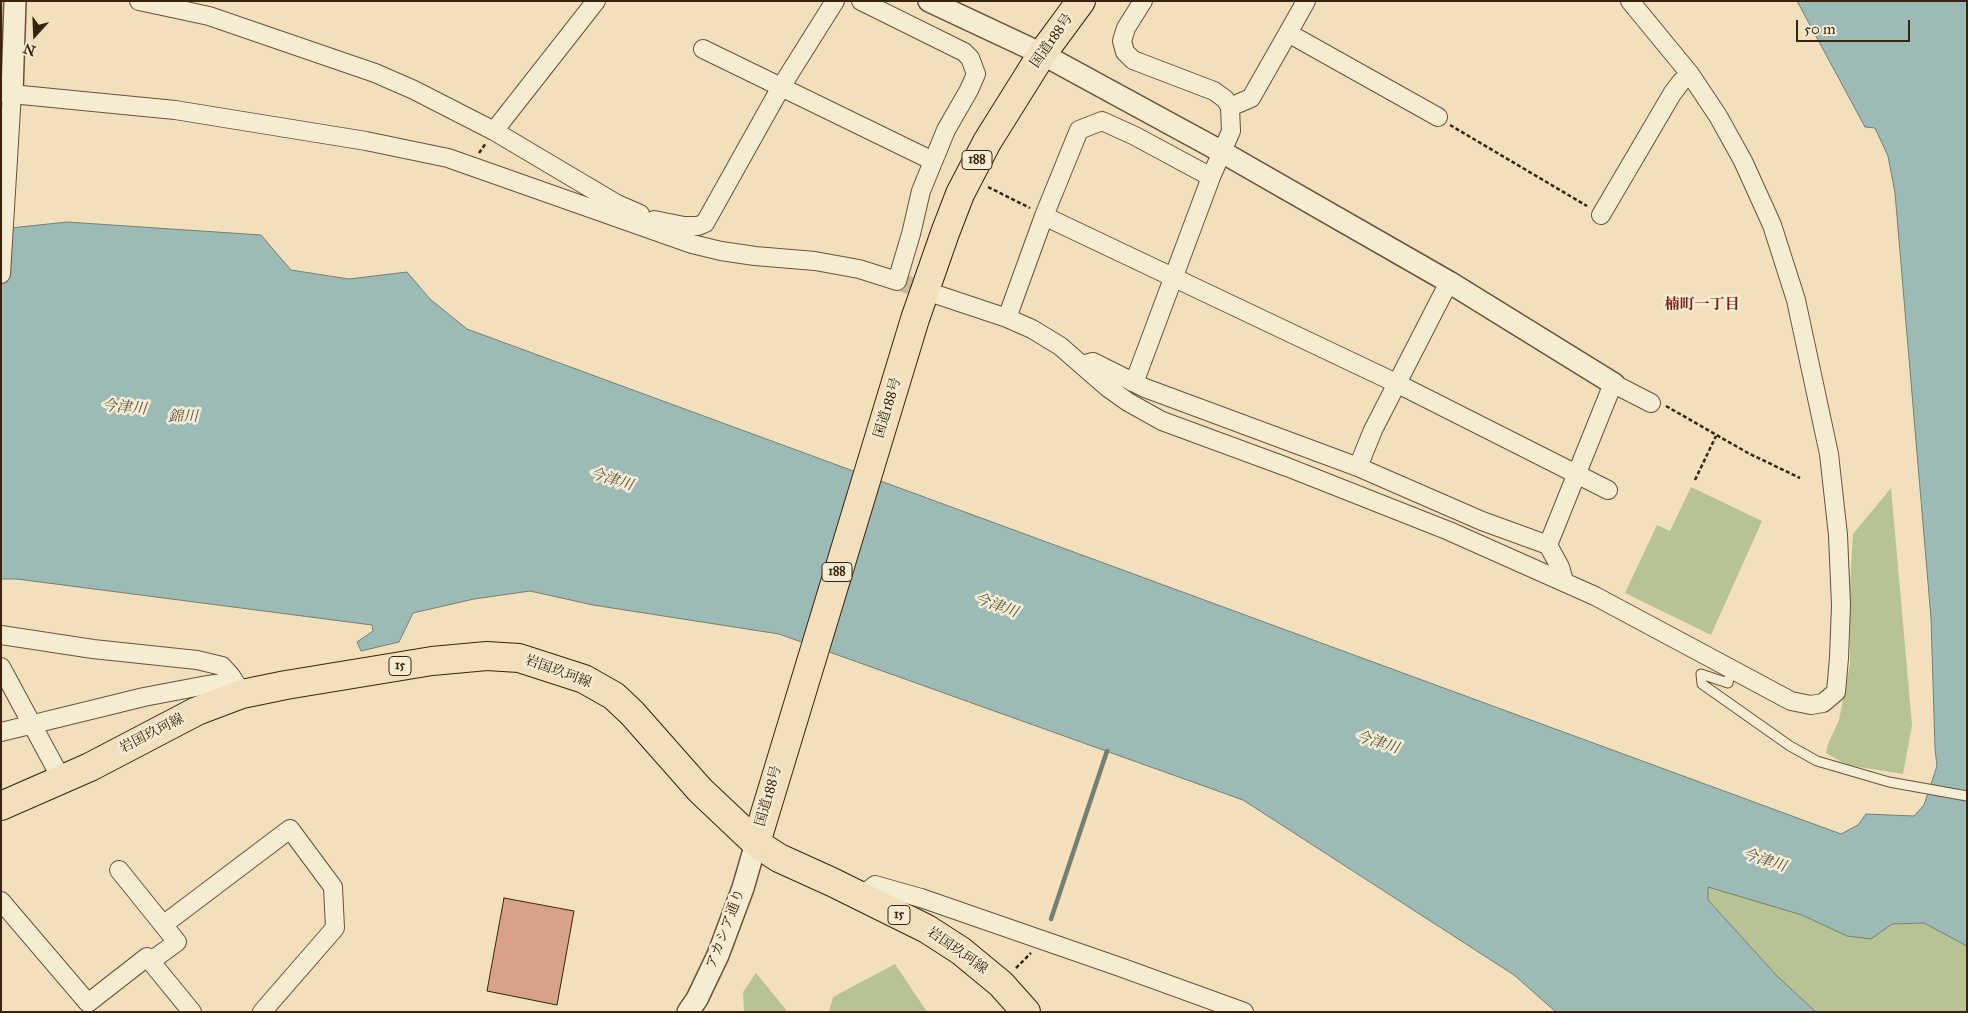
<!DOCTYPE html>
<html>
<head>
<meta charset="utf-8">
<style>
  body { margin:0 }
  #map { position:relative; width:1968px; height:1013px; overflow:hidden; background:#f1e0bb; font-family:"IM FELL Great Primer",serif }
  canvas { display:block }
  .frame { position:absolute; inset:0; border:2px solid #3a220d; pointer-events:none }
  .north { position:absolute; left:10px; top:10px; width:50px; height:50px; -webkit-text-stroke:4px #f6ebd3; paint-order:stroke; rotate:200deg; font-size:14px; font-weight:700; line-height:20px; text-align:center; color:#3a220d }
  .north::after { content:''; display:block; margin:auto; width:18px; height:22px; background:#3a220d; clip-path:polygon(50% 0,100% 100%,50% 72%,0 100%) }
  .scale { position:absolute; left:1796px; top:20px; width:114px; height:22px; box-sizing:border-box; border:2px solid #3a220d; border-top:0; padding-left:6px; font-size:15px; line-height:18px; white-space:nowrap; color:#3a220d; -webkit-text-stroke:4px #f6ebd3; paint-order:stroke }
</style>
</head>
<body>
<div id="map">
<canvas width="1968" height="1013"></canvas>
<div class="frame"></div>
<div class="north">N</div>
<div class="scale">50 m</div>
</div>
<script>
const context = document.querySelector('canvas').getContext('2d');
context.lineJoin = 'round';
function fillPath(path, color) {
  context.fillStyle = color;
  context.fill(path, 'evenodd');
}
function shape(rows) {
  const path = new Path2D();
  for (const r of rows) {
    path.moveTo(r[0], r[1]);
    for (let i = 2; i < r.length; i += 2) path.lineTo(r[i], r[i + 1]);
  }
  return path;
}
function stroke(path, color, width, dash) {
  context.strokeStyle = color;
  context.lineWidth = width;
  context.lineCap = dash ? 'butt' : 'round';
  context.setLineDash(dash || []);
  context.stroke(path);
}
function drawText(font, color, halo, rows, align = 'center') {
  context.font = font + ' "IM FELL Great Primer","Noto Serif JP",serif';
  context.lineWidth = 5;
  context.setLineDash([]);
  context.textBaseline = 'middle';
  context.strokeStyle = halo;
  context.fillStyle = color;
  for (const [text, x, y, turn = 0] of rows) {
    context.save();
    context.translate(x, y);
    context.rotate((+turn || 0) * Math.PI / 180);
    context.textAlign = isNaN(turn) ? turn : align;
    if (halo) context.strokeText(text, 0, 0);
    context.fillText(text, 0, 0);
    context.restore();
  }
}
fillPath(shape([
  [1691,487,1762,521,1711,635,1625,593,1657,525,1670,531],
  [1891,488,1912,725,1903,774,1847,765,1826,753,1828,744,1839,720,1850,665,1850,586,1853,534],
  [1708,887,1802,915,1847,936,1892,924,1924,923,1967,946,1967,1012,1816,1012,1777,976,1708,900],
  [895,964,927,1012,829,1012,833,997],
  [756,973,788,1012,744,1012,743,992]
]), '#b7c393');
const water = shape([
  [1797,1,1967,1,1967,946,1924,923,1892,924,1871,939,1847,936,1802,915,1708,887,1708,900,1777,976,1816,1012,1556,1012,1514,975,1243,800,779,634,593,605,530,591,474,599,413,613,399,642,361,651,357,642,373,631,372,625,17,579,1,579,1,229,67,222,261,235,291,270,349,279,407,272,430,299,467,329,1841,834,1858,825,1866,814,1914,816,1924,805,1937,766,1935,749,1931,618,1895,193,1888,156,1875,128,1865,127,1797,1]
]);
fillPath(water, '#9cbbb7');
stroke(water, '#757e73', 1);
stroke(shape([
  [1051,919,1107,751]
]), '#757e73', 4.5);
const building = shape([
  [504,898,574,911,557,1005,487,991,504,898]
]);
fillPath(building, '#d9a188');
stroke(building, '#3a220d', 1);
stroke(shape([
  [897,281,935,294]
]), '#ccba98', 18, [18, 9]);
const service = shape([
  [1731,669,1728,683,1701,674,1702,684,1790,746,1817,761,1889,782,1967,796]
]);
const minor = shape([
  [139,1,209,16,375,73,414,90,494,131,617,204,640,214],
  [1288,33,1306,1],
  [703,49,933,161],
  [1,93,175,110,366,141,448,158,692,244,721,251,755,256,815,261,859,269,897,281,911,234,921,191,946,130,969,90,976,74,970,58,964,52,861,1],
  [1230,107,1251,98,1288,33,1438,117],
  [494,131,596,1],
  [1601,215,1672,94,1681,82,1690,74],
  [1044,216,1396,383,1608,490],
  [654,220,684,226,698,226,705,223,781,87,835,1],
  [1,274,12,93],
  [938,295,1007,318,1032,329,1060,346,1107,387,1128,402,1162,421,1287,467,1449,531,1595,596,1791,701,1811,705,1823,703,1836,692,1839,658,1841,605,1838,535,1829,454,1796,300,1772,225,1743,161,1718,116,1690,74,1630,1],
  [1007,318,1044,216,1079,130,1102,121,1135,136,1211,177],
  [1082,365,1093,362,1145,388,1358,467,1482,521,1548,545],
  [1132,382,1137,375,1211,177,1231,131,1230,107,1225,99,1214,91,1133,60,1125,52,1122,41,1126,28,1143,1],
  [1358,467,1373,430,1449,282],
  [1564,581,1560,567,1548,545,1610,391,1614,384,1651,403],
  [1,635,93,649,197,660,222,666,231,676,242,694],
  [1,667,62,780],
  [1,732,144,697,207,685,235,682],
  [119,870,177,942,151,961],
  [861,896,875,885,921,898,1120,967,1244,1012],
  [1,901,88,1003,147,957,192,1012],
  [163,925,290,829,333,887,335,928,262,1012]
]);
const tertiary = shape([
  [929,1,1042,54,1222,152,1449,282,1614,384],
  [12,93,15,1],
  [688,1012,697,999,718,955,743,888,756,843]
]);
const primary = shape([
  [1,806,90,767,197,711,242,694,286,685,432,661,487,656,519,658,584,679,614,696,632,713,700,790,756,843,779,858,832,882,927,929,961,951,1001,984,1026,1012]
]);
const trunk = shape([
  [756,843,915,319,945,233,960,194,987,142,1042,54,1081,1]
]);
stroke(service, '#685238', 11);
stroke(minor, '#685238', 20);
stroke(tertiary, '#685238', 24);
stroke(primary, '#3a220d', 30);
stroke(trunk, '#3a220d', 30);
stroke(shape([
  [1450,125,1587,206],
  [479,153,486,143],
  [988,187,1030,208],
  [1666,406,1748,453,1800,478],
  [1695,480,1716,436],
  [1016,968,1031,953]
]), '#3a220d', 2.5, [4, 2.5]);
stroke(service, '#f6ebd3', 9);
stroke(minor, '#f6ebd3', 18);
stroke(tertiary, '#f6ebd3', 21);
stroke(primary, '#f1e0bb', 28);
stroke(trunk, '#f1e0bb', 28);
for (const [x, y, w] of [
  [977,160,30],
  [837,572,30],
  [400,666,22],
  [899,915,22]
]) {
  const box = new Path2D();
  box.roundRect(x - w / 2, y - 9.5, w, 19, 4);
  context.fillStyle = '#f6ebd3';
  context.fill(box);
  stroke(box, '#3a220d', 1);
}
drawText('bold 12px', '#3a220d', null, [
  ["188",977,160],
  ["188",837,572],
  ["15",400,666],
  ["15",899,915]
]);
drawText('14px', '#3a220d', '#f6ebd3', [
  ["国道188号",1052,41,-55],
  ["国道188号",888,408,-73],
  ["岩国玖珂線",558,672,20],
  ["岩国玖珂線",152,734,-27],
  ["国道188号",769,796,-74],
  ["アカシア通り",726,929,-69],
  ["岩国玖珂線",957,951,35]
]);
drawText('bold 15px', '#7a1f14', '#f6ebd3', [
  ["楠町一丁目",1702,305]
]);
drawText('italic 15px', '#575040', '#f6ebd3', [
  ["今津川",124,408,5],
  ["錦川",183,417],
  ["今津川",611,480,17],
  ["今津川",996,606,20],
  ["今津川",1377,743,17],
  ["今津川",1764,861,18]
]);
</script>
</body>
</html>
